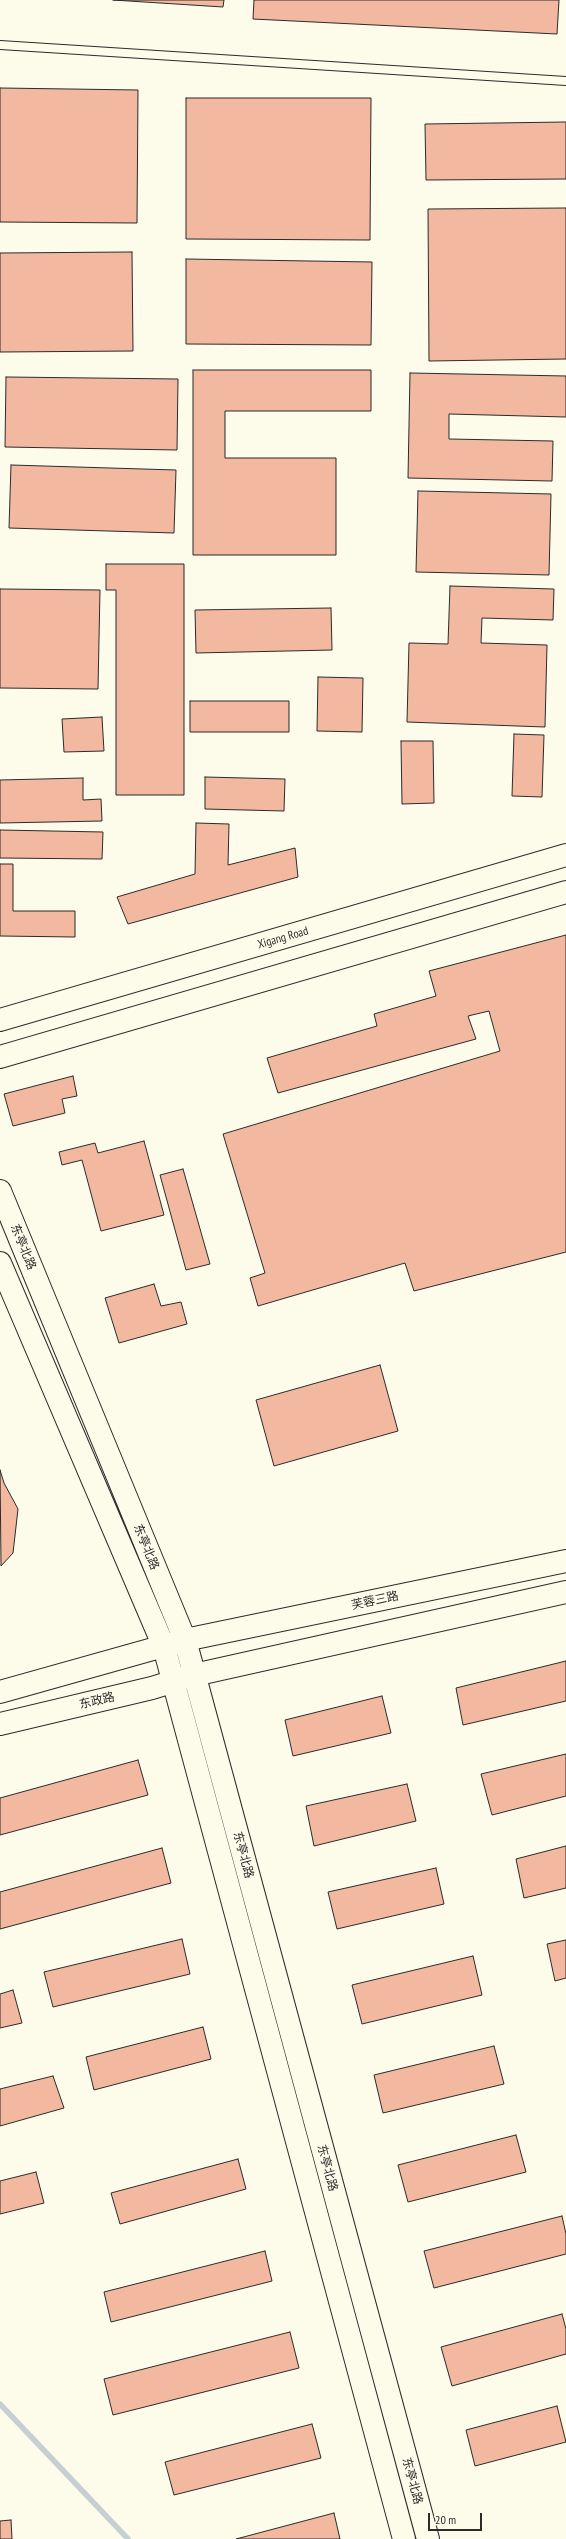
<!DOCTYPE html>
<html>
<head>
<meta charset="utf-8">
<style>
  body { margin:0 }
  #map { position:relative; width:566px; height:2539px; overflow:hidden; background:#fdfbea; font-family:"PT Sans Narrow",sans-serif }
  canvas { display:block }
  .scale { position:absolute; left:428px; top:2513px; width:54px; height:18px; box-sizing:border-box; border:2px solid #2b2b2b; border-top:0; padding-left:5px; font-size:12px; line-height:14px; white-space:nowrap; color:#2b2b2b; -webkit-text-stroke:3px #fdfbea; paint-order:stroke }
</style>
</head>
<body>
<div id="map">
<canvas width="566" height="2539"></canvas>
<div class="scale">20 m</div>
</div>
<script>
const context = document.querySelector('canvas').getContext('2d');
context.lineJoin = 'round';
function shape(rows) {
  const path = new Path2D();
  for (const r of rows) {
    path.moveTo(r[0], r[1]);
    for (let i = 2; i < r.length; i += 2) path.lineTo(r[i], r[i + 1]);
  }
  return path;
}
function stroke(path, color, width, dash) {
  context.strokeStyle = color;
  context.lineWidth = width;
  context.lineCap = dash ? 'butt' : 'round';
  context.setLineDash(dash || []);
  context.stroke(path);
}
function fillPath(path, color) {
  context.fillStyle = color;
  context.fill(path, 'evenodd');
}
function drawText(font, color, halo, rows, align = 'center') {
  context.font = font + ' "PT Sans Narrow","Noto Sans SC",sans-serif';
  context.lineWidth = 3;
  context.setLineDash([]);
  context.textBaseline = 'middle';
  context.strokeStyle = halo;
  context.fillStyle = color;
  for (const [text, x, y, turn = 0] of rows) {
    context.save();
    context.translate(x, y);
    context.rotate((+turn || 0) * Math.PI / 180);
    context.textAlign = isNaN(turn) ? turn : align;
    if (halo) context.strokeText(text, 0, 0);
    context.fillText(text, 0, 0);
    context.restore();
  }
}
stroke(shape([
  [0,2404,128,2539]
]), '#c7d0d0', 5.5);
const building = shape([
  [113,0,224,0,223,7,113,0],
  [254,0,559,0,557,34,253,19,254,0],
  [0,88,138,90,137,223,0,222,0,88],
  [186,98,371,98,370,240,186,239,186,98],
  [566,122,566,179,426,180,425,124,566,122],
  [566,208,566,359,429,361,428,209,566,208],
  [132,252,133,351,0,352,0,253,132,252],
  [186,259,372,262,371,345,186,344,186,259],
  [193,370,371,370,371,411,225,411,225,458,336,458,336,555,193,555,193,370],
  [410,373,566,376,566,417,449,414,449,439,553,441,552,481,408,478,410,373],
  [6,377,178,379,177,450,5,447,6,377],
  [11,465,176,470,174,533,9,528,11,465],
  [418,491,551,494,549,575,416,572,418,491],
  [106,564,184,564,184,795,116,795,116,590,106,590,106,564],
  [450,586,554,589,553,620,482,618,481,643,547,645,545,727,407,722,409,643,448,644,450,586],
  [0,589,100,590,98,689,0,688,0,589],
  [331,608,332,650,196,653,195,610,331,608],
  [318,677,363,678,362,732,317,731,318,677],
  [190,701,289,701,289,732,190,732,190,701],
  [102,717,104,751,64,752,62,719,102,717],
  [514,734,544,735,542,797,512,796,514,734],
  [401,741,433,741,434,803,402,804,401,741],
  [205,777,285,779,284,811,205,809,205,777],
  [83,778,83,800,101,799,102,821,0,823,0,780,83,778],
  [196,823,229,824,228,865,295,848,298,877,128,924,117,897,195,874,196,823],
  [0,830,103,832,102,859,0,858,0,830],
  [0,864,13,864,13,911,75,911,75,937,0,936,0,864],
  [566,935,566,1252,414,1291,405,1263,258,1306,250,1278,265,1273,223,1134,500,1051,489,1011,468,1016,476,1039,278,1093,267,1058,377,1026,374,1014,436,996,429,971,566,935],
  [73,1076,77,1096,62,1099,65,1113,13,1126,4,1094,73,1076],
  [144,1141,164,1215,101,1231,82,1160,62,1165,59,1152,95,1143,98,1153,144,1141],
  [183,1169,210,1264,186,1270,160,1175,183,1169],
  [154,1284,161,1306,181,1302,187,1324,119,1343,105,1298,154,1284],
  [380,1365,398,1431,274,1466,256,1400,380,1365],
  [0,1470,4,1483,18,1509,13,1553,1,1566,0,1470],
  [566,1661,566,1701,463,1725,456,1688,566,1661],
  [382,1696,391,1733,293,1756,285,1720,382,1696],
  [566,1754,566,1796,492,1815,481,1774,566,1754],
  [138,1760,148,1795,0,1835,0,1798,138,1760],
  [407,1784,416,1821,314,1846,306,1806,407,1784],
  [566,1846,566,1888,524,1898,516,1859,566,1846],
  [162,1848,171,1883,0,1929,0,1892,162,1848],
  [436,1868,444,1904,337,1929,328,1892,436,1868],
  [182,1939,190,1974,53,2007,44,1972,182,1939],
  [566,1940,566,1978,555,1981,547,1944,566,1940],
  [473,1956,482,1995,362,2024,352,1985,473,1956],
  [13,1990,22,2023,0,2028,0,1994,13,1990],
  [203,2027,211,2059,94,2090,86,2057,203,2027],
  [494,2046,504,2084,383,2113,374,2075,494,2046],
  [53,2076,64,2108,0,2126,0,2089,53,2076],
  [516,2135,526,2172,408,2202,398,2165,516,2135],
  [238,2159,246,2189,120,2224,111,2193,238,2159],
  [36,2172,44,2203,0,2214,0,2181,36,2172],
  [562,2216,566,2234,566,2254,434,2288,424,2251,562,2216],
  [265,2251,272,2281,111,2322,104,2292,265,2251],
  [562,2314,566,2329,566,2354,452,2386,441,2347,562,2314],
  [290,2332,299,2368,113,2415,104,2379,290,2332],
  [557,2406,566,2442,475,2466,466,2430,557,2406],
  [312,2424,321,2458,174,2495,165,2462,312,2424],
  [334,2513,340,2539,236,2539,334,2513],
  [11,2520,12,2539,0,2539,0,2521,11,2520]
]);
fillPath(building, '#f2b8a0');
stroke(building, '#2b2b2b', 1);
const service = shape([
  [0,45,566,81]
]);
const secondary = shape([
  [0,1191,185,1640,428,2539],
  [0,1263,164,1647,404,2539],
  [0,1692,185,1640,566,1561],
  [0,1724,152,1688,194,1675,566,1592]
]);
const primary = shape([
  [0,1020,566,855],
  [0,1057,566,892]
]);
stroke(service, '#2b2b2b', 10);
stroke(secondary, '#2b2b2b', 24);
stroke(primary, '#2b2b2b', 24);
stroke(service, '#fdfbea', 8);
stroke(secondary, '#fdfbea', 22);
stroke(primary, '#fdfbea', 22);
drawText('12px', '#2b2b2b', '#fdfbea', [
  ["Xigang Road",283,938,-16],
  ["东亭北路",23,1247,68],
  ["东亭北路",146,1547,68],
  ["芙蓉三路",375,1601,-12],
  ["东政路",97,1701,-13],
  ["东亭北路",243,1855,75],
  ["东亭北路",327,2168,75],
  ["东亭北路",412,2481,75]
]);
</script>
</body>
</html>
